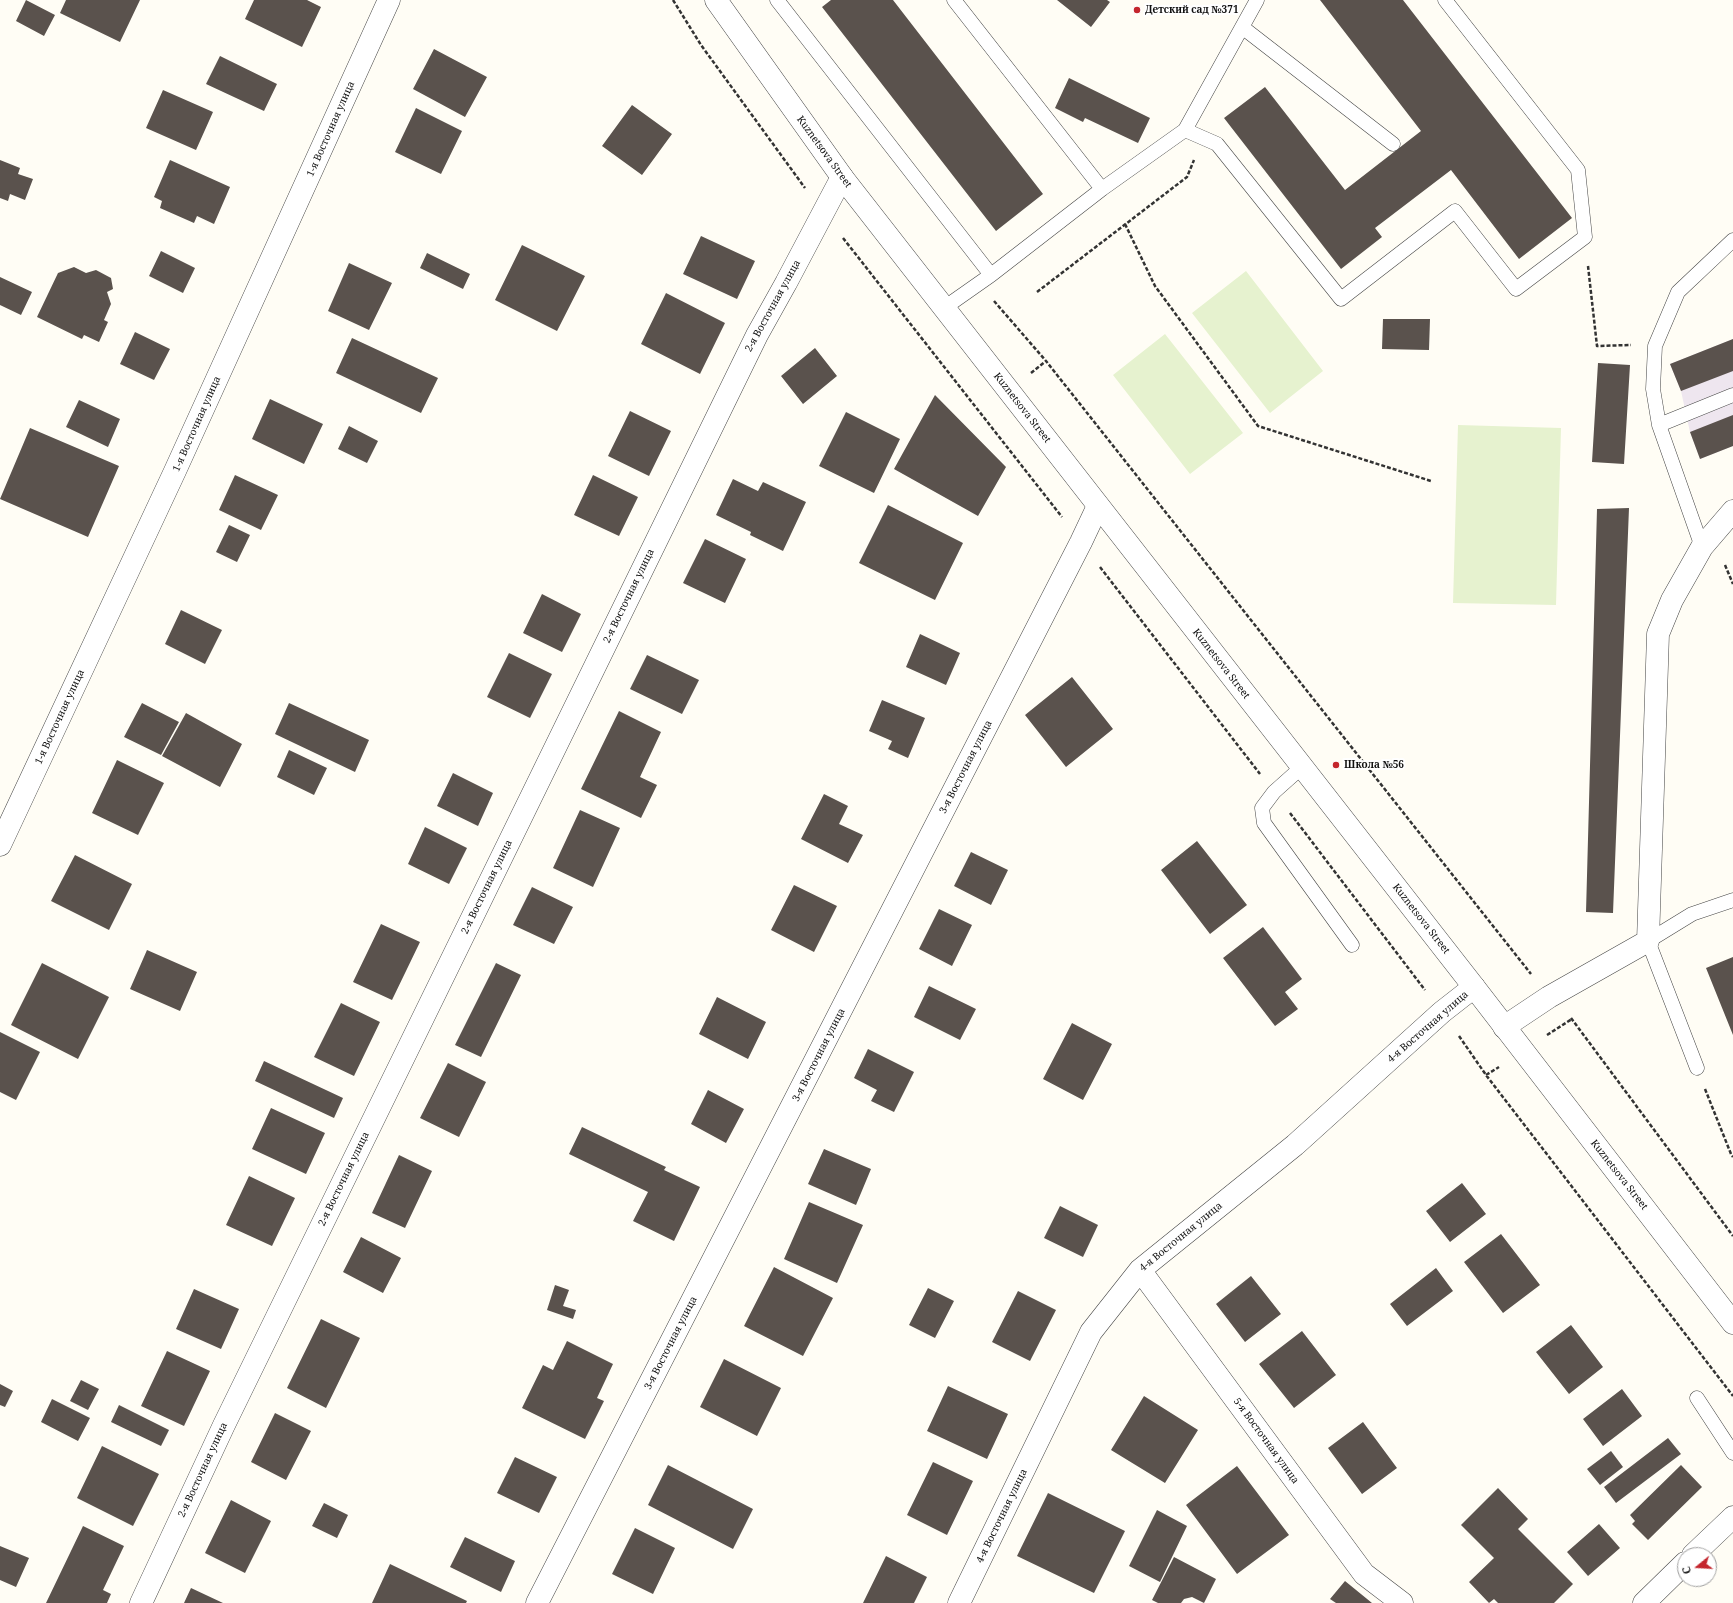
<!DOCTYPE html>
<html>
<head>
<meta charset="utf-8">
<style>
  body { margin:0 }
  #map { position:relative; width:1733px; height:1603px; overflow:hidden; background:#fffdf5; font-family:"Noto Serif",serif }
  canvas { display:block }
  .north { position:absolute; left:1677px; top:1547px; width:40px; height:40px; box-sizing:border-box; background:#fff; border:1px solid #a0a0a0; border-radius:50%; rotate:252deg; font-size:11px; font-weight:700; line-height:16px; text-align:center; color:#111 }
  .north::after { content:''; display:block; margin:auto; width:14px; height:18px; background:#c4262e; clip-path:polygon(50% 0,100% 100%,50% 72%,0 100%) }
</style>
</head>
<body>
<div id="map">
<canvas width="1733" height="1603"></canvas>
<div class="north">С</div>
</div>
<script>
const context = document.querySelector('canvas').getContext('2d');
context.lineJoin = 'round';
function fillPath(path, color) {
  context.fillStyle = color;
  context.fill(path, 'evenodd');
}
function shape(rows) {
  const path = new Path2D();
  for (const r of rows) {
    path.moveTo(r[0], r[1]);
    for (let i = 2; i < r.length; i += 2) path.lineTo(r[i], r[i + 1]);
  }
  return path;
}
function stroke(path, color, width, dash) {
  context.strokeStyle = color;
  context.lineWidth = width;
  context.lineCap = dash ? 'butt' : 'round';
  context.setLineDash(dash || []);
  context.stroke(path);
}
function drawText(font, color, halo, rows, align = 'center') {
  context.font = font + ' "Noto Serif",serif';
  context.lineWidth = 4;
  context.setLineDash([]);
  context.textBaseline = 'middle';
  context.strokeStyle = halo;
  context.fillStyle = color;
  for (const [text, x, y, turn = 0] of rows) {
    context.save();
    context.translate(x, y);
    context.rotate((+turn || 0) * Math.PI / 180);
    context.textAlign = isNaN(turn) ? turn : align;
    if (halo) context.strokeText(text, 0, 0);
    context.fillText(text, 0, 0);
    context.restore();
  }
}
fillPath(shape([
  [1733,339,1733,446,1700,459,1690,432,1681,391,1670,364]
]), '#eee6ef');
fillPath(shape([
  [1246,271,1323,371,1270,413,1192,313],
  [1165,334,1243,433,1190,474,1113,375],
  [1458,425,1561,428,1556,605,1453,603]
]), '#e6f2cf');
fillPath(shape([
  [26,0,55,15,44,36,16,21],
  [66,0,140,0,120,42,60,13],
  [254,0,307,0,321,7,302,47,245,19],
  [831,0,893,0,1043,194,996,231,822,7],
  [1057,0,1107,0,1110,2,1091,27],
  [1320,0,1403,0,1572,218,1519,259,1451,170,1375,228,1382,237,1341,269,1224,118,1265,87,1345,190,1421,131],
  [434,49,487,77,465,117,413,89],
  [220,56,277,84,264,111,206,84],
  [1069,78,1150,118,1138,143,1085,118,1083,122,1055,108],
  [163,90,213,112,196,150,146,128],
  [632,105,672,134,642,175,602,146],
  [416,108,462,131,441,174,395,152],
  [0,160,20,168,18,174,33,179,25,200,10,194,8,201,0,198],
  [170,160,230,187,214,224,197,216,194,223,160,208,162,201,154,197],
  [701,236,755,261,737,299,683,274],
  [522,245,585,276,557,331,495,300],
  [161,251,195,268,183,293,149,276],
  [427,253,470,274,463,289,420,268],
  [349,263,392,283,369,330,328,311],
  [74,267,86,273,96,270,111,278,113,289,107,292,111,304,104,320,108,322,99,342,84,335,82,339,37,317,58,273],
  [0,277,32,292,21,315,0,305],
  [666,293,725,323,700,374,641,344],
  [1383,319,1430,319,1429,350,1382,349],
  [135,332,170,349,154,380,120,364],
  [352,338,438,378,421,413,336,373],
  [1733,339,1733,371,1681,391,1670,364],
  [815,348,837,376,803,404,781,376],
  [1598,363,1630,365,1624,464,1592,462],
  [935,395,1006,467,978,516,894,469],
  [270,399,323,424,304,464,252,439],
  [79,400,120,419,108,447,66,427],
  [630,411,671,431,649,476,608,456],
  [846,412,900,439,874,493,819,466],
  [1733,415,1733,446,1700,459,1690,432],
  [349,426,378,441,367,463,338,449],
  [30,428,119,466,88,537,0,499],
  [235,475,278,495,261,530,219,510],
  [593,475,638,497,619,536,574,515],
  [733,479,758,491,763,482,806,502,783,551,750,535,751,532,716,515],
  [888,505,963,543,935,600,859,563],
  [1629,508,1613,913,1586,912,1597,509],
  [229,525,250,535,237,562,216,552],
  [705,539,746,559,725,603,683,583],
  [542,594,581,614,562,652,523,633],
  [181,610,222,630,205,664,165,644],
  [920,634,960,653,946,685,906,667],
  [509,653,552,674,530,718,487,697],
  [647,655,699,680,682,714,630,689],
  [1072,677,1113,729,1066,767,1025,715],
  [882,700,925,718,908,758,888,749,892,741,869,731],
  [142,703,179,722,161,755,124,737],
  [289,703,369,740,355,772,275,734],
  [619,711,661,732,640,777,657,785,641,818,581,789],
  [186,713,242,744,220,787,162,756],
  [289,750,327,768,314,795,277,777],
  [117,760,164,783,138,835,92,813],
  [453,773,493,793,478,826,437,806],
  [824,794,848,806,839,824,863,835,848,863,801,839],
  [580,810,620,828,593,887,553,868],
  [425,827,467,848,449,884,408,864],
  [1197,841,1247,905,1210,934,1161,870],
  [971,852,1008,870,991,905,954,886],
  [75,855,132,884,109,930,51,901],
  [794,885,837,906,814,952,771,930],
  [532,887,573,907,554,944,513,925],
  [939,909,972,925,952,966,919,949],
  [381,924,420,942,392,1000,353,982],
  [1263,927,1302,979,1285,992,1298,1009,1275,1026,1223,958],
  [147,950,197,972,180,1011,130,989],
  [1733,957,1733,1035,1706,968],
  [42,963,109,997,78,1059,11,1025],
  [496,963,521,975,481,1057,455,1045],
  [929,986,976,1009,960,1040,914,1017],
  [717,997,766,1022,748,1059,699,1034],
  [341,1003,380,1022,354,1076,314,1057],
  [1072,1023,1112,1044,1083,1100,1043,1079],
  [0,1032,40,1052,16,1100,0,1092],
  [868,1049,914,1072,894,1112,871,1101,877,1090,854,1078],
  [264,1061,343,1098,334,1118,255,1081],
  [448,1063,486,1082,459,1137,420,1118],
  [708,1090,744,1109,726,1143,691,1124],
  [271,1108,325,1133,306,1174,252,1149],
  [582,1127,666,1167,664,1170,700,1187,674,1241,633,1221,648,1192,569,1154],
  [824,1149,871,1169,856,1205,808,1184],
  [399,1155,432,1171,405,1228,372,1213],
  [249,1176,295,1198,272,1246,226,1225],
  [1462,1183,1486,1214,1450,1242,1426,1211],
  [809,1202,863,1225,837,1283,784,1259],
  [1060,1206,1098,1225,1083,1257,1044,1238],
  [1501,1234,1540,1285,1503,1313,1464,1262],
  [361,1237,401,1258,383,1293,343,1272],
  [774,1267,833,1298,803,1356,744,1326],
  [1436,1268,1453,1291,1407,1326,1390,1304],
  [1251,1276,1281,1314,1245,1342,1216,1304],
  [555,1285,569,1290,563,1306,576,1310,573,1319,547,1310],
  [928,1288,954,1301,935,1338,909,1325],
  [194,1289,239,1309,221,1349,176,1329],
  [1018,1291,1056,1310,1030,1361,992,1342],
  [321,1319,360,1338,326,1408,287,1388],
  [1571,1325,1603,1367,1569,1394,1536,1352],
  [1302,1331,1336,1375,1294,1408,1259,1364],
  [567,1341,613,1364,597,1398,604,1401,585,1439,522,1408,543,1365,553,1370],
  [167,1351,210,1371,184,1426,141,1406],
  [724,1359,781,1388,757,1436,700,1407],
  [81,1380,99,1389,88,1410,70,1401],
  [0,1384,13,1391,5,1407,0,1405],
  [948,1386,1008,1414,987,1459,927,1431],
  [1622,1389,1642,1416,1603,1446,1583,1419],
  [1144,1396,1198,1430,1165,1483,1111,1450],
  [52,1399,90,1418,78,1441,41,1422],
  [119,1405,169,1430,161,1446,111,1422],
  [275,1413,311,1431,286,1480,251,1462],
  [1363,1422,1397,1468,1362,1494,1328,1448],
  [1668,1438,1681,1454,1616,1503,1604,1487],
  [102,1446,159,1474,133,1526,77,1498],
  [1611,1451,1623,1467,1600,1485,1587,1469],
  [515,1457,557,1477,539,1513,497,1493],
  [933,1462,973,1481,947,1535,907,1515],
  [668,1465,753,1509,733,1549,648,1505],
  [1681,1465,1702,1487,1648,1540,1632,1524,1635,1521,1630,1515],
  [1237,1466,1289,1535,1237,1574,1186,1505],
  [1498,1488,1528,1519,1518,1529,1573,1584,1554,1603,1498,1603,1494,1599,1489,1603,1469,1582,1494,1558,1461,1525],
  [1048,1493,1125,1531,1094,1593,1017,1556],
  [231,1500,271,1521,245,1573,205,1553],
  [324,1503,348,1515,337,1538,312,1526],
  [1157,1510,1187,1526,1160,1582,1129,1566],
  [1599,1524,1620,1548,1588,1576,1567,1552],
  [83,1526,124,1546,103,1590,111,1594,107,1603,46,1603],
  [635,1528,675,1548,653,1594,612,1574],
  [465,1537,515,1561,501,1592,450,1567],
  [0,1546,29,1558,16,1587,0,1580],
  [886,1556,927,1577,914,1603,863,1603],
  [1174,1557,1216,1579,1204,1603,1192,1597,1184,1599,1181,1603,1158,1603,1152,1600],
  [390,1564,467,1601,466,1603,372,1603],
  [1345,1581,1372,1603,1336,1603,1330,1599],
  [191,1588,223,1603,184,1603]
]), '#5a524d');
const service = shape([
  [777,0,991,275],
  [1242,27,1393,144],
  [1185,130,1217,144,1341,299,1455,211,1516,289,1585,237,1578,170,1445,0],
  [1102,189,1185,130,1257,0],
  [944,308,991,275,1102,189,954,0],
  [1659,425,1733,395],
  [1702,547,1659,425,1653,389,1655,346,1678,292,1733,240],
  [1302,767,1274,792,1262,808,1264,823,1352,945],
  [1697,1068,1648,941,1692,914,1733,900],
  [1697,1398,1733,1453]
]);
const minor = shape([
  [0,845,175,471,389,0],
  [1504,1027,1549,997,1648,941,1658,634,1672,600,1702,547,1733,511],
  [1140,1270,1364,1574,1402,1603],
  [1693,1555,1733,1517],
  [141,1603,224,1425,757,335,786,283,842,177],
  [537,1603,1081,542,1098,506],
  [959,1603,1091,1332,1140,1270,1295,1145,1442,1012,1474,987],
  [1644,1603,1685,1563]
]);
const tertiary = shape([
  [716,0,842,177,1474,987,1733,1323]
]);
stroke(service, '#444', 15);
stroke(minor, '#444', 23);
stroke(tertiary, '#444', 23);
stroke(shape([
  [673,0,701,45,805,188],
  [1125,224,1155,286,1258,426,1431,481],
  [843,238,1062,517],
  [1588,266,1597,346,1631,345],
  [1037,292,1187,177,1194,160],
  [994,301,1046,361,1531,974],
  [1031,373,1046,361],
  [1725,565,1733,584],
  [1100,567,1260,774],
  [1290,813,1425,990],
  [1571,1018,1733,1236],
  [1547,1035,1572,1019],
  [1459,1036,1486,1075,1733,1396],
  [1486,1075,1499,1067],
  [1705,1089,1731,1154,1733,1157]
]), '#333', 2.5, [4, 2]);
stroke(service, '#fff', 14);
stroke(minor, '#fff', 22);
stroke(tertiary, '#fff', 22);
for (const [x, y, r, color] of [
  [1137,10,4,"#c4262e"],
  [1336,765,4,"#c4262e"]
]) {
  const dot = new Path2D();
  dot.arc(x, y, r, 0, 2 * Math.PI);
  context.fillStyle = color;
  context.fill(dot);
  stroke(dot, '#fff', 1.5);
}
drawText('bold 10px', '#111', '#fff', [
  ["Детский сад №371",1145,10],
  ["Школа №56",1344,765]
], 'left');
drawText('10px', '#111', '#fff', [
  ["1-я Восточная улица",331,129,-66],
  ["Kuznetsova Street",824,152,54],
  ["2-я Восточная улица",773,306,-61],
  ["Kuznetsova Street",1022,408,52],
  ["1-я Восточная улица",197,424,-66],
  ["2-я Восточная улица",629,596,-64],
  ["Kuznetsova Street",1221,664,52],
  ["1-я Восточная улица",60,717,-65],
  ["3-я Восточная улица",966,767,-63],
  ["2-я Восточная улица",487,887,-64],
  ["Kuznetsova Street",1421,919,52],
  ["4-я Восточная улица",1428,1027,-41],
  ["3-я Восточная улица",819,1055,-63],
  ["Kuznetsova Street",1619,1175,52],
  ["2-я Восточная улица",344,1179,-64],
  ["4-я Восточная улица",1181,1237,-39],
  ["3-я Восточная улица",671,1343,-63],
  ["5-я Восточная улица",1266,1441,54],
  ["2-я Восточная улица",203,1470,-65],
  ["4-я Восточная улица",1002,1516,-64]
]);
</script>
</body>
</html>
